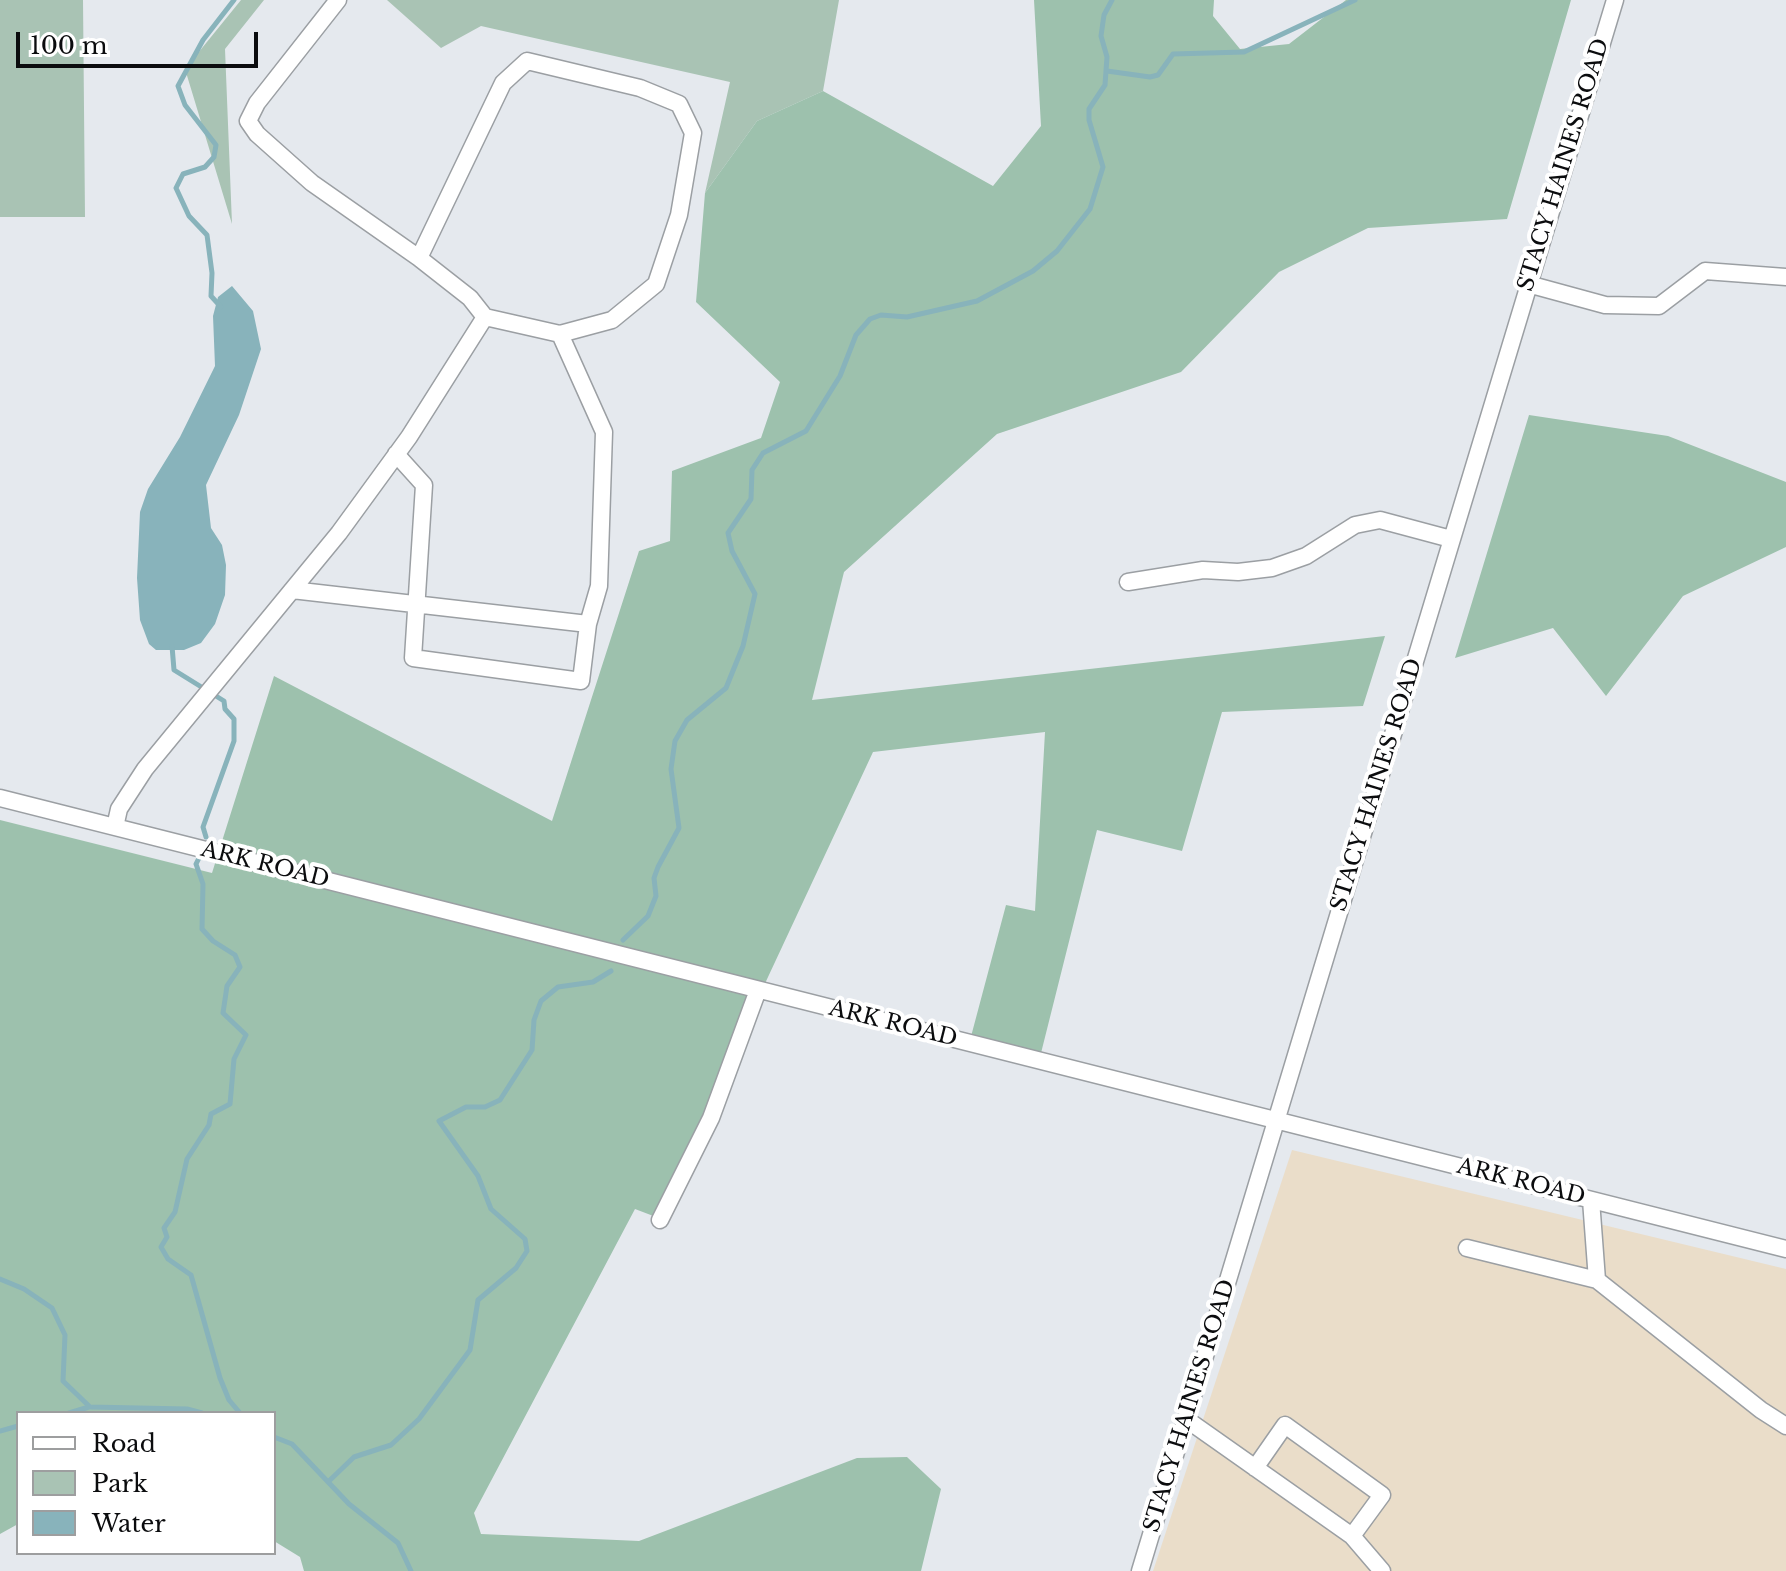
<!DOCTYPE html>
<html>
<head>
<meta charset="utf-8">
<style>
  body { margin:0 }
  #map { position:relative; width:1786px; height:1571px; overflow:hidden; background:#e5e9ee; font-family:"Libre Baskerville",serif }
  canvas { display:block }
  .legend { position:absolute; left:16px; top:1411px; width:260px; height:144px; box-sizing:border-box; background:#fff; border:2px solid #9d9e9f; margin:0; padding:10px 14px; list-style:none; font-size:24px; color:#0b0c0e }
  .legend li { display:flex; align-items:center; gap:16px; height:40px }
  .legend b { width:40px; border:2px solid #9d9e9f }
  .scale { position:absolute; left:16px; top:32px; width:242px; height:36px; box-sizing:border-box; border:4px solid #0b0c0e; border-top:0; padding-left:10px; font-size:24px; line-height:28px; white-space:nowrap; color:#0b0c0e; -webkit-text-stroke:6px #fff; paint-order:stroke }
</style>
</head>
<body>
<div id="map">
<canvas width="1786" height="1571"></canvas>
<ul class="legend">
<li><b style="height:10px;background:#fff"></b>Road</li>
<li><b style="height:22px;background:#a9c3b4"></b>Park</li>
<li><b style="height:22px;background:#88b3bb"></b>Water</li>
</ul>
<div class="scale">100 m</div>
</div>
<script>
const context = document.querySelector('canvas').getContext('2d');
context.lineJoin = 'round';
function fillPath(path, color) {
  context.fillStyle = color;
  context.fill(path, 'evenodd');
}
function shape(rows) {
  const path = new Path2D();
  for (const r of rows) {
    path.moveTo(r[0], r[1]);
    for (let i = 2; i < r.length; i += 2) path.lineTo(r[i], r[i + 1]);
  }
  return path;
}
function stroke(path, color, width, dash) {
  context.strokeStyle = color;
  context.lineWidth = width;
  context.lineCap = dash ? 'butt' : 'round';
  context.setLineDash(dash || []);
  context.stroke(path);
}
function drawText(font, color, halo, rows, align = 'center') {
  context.font = font + ' "Libre Baskerville",serif';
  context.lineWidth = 8;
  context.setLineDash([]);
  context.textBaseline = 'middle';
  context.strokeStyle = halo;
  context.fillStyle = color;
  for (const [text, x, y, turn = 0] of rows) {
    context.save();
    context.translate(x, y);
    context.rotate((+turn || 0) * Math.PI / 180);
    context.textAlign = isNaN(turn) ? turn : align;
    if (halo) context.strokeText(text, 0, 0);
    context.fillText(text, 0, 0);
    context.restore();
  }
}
fillPath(shape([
  [1292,1150,1786,1269,1786,1571,1153,1571]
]), '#eaddc9');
fillPath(shape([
  [0,0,83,0,85,217,0,217],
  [241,0,264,0,225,49,232,224,185,69],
  [387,0,839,0,823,91,757,121,705,193,730,82,481,26,441,48]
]), '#a9c3b4');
fillPath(shape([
  [1034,0,1214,0,1213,16,1240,49,1289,44,1346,0,1571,0,1507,219,1368,228,1279,272,1181,372,997,434,844,572,812,700,1385,636,1363,706,1222,712,1182,851,1097,830,1039,1061,969,1044,1006,905,1035,911,1045,732,873,752,656,1217,635,1209,474,1513,481,1534,639,1541,857,1458,907,1457,941,1489,921,1571,304,1571,300,1557,274,1541,274,1413,18,1413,18,1524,0,1534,0,820,212,873,274,676,552,821,639,551,670,541,672,471,761,438,780,382,696,302,705,193,757,121,823,91,993,186,1041,126],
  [1529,415,1668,436,1786,482,1786,547,1683,596,1606,696,1553,628,1455,658]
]), '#9dc1ad');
fillPath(shape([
  [232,286,253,311,261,349,239,415,206,485,211,528,222,545,226,565,225,595,215,624,201,643,184,650,156,650,149,644,140,620,137,578,140,512,148,489,180,437,215,366,213,316,218,297]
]), '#88b3bb');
stroke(shape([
  [1107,71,1150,77,1158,75,1173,54,1244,52,1355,0],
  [221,307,211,296,212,273,207,235,189,216,176,188,183,174,205,167,214,157,216,145,185,105,178,86,203,40,234,0],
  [172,646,174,670,224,701,225,709,234,719,234,741,203,827,206,837],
  [199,858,196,864,203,884,202,929,213,941,235,955,240,967,227,986,223,1013,246,1035,234,1059,230,1104,211,1114,209,1125,187,1159,175,1212,164,1228,167,1237,161,1247,168,1259,191,1275,220,1378,229,1400,240,1413],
  [623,940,648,916,656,896,654,878,658,867,679,828,671,769,675,741,687,720,726,688,743,646,755,594,732,551,728,533,751,499,752,470,763,453,806,431,840,376,856,335,870,319,881,315,907,317,977,301,1033,271,1057,251,1090,209,1103,167,1089,120,1089,109,1105,85,1107,57,1101,36,1104,15,1112,0],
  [0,1279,24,1289,52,1308,65,1335,63,1381,90,1407,187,1409,202,1413],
  [69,1413,89,1407],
  [0,1431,18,1426],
  [274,1437,292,1444,349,1504,398,1543,411,1571],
  [328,1482,354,1457,391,1445,419,1419,470,1350,478,1300,516,1268,527,1251,525,1239,491,1209,478,1176,439,1121,466,1107,485,1107,500,1100,532,1050,534,1020,541,1001,558,987,593,982,611,971]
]), '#88b3bb', 5);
const minor = shape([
  [338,0,257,103,248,121,257,134,312,183,419,258],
  [1528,284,1605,305,1659,306,1705,271,1786,277],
  [396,454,424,485,413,658,581,681,588,624],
  [1128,582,1203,570,1238,572,1272,568,1306,556,1355,525,1380,520,1451,539],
  [292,590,588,624,599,586,604,432,560,334,485,317,470,298,419,258,503,83,527,61,640,88,679,104,693,133,679,215,656,284,612,320,560,334],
  [0,798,1786,1249],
  [115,827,119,809,145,769,339,533,409,437,485,317],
  [1591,1200,1597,1280,1761,1410,1786,1426],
  [660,1220,711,1118,758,990],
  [1467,1248,1597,1280],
  [1186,1419,1352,1536,1382,1571],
  [1255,1468,1285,1425,1382,1495,1352,1536],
  [1140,1571,1615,0]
]);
stroke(minor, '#9b9fa3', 19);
stroke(minor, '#fff', 16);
drawText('22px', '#0b0c0e', '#fff', [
  ["STACY HAINES ROAD",1564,165,-73],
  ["STACY HAINES ROAD",1377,785,-73],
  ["ARK ROAD",265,865,14],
  ["ARK ROAD",893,1024,14],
  ["ARK ROAD",1521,1182,14],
  ["STACY HAINES ROAD",1190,1406,-73]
]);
</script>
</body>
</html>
